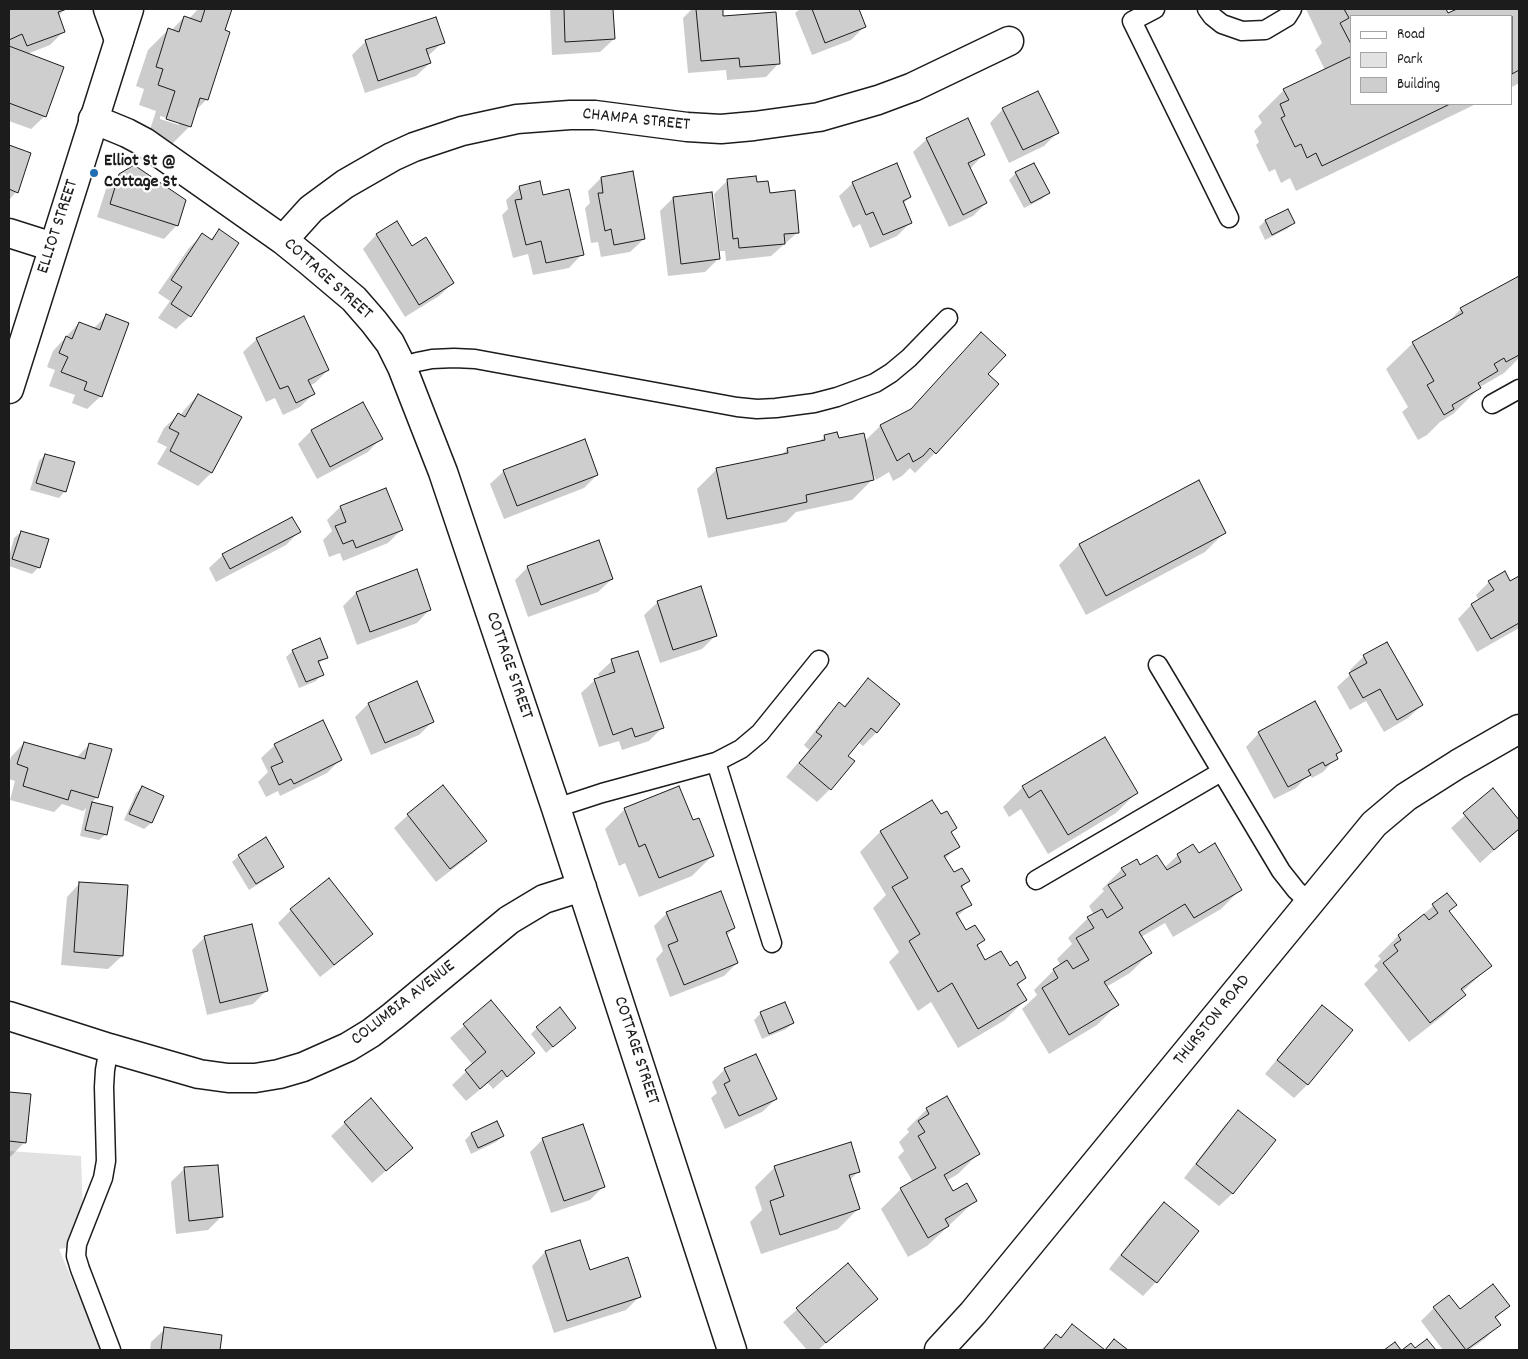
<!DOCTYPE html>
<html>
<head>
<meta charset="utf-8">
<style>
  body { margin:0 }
  #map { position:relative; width:1528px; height:1359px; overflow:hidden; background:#fff; font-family:Dekko,sans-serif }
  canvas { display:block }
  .frame { position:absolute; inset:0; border:10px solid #1c1c1c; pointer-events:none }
  .legend { position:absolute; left:1350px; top:15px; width:162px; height:90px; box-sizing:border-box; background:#fff; border:1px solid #a4a4a4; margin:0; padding:6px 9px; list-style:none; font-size:15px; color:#1c1c1c }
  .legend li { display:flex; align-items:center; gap:10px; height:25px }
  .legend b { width:25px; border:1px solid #a4a4a4 }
</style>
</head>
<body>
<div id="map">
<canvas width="1528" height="1359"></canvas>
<div class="frame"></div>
<ul class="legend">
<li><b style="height:6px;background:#fff"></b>Road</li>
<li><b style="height:14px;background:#e2e2e2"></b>Park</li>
<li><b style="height:14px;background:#cecece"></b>Building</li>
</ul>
</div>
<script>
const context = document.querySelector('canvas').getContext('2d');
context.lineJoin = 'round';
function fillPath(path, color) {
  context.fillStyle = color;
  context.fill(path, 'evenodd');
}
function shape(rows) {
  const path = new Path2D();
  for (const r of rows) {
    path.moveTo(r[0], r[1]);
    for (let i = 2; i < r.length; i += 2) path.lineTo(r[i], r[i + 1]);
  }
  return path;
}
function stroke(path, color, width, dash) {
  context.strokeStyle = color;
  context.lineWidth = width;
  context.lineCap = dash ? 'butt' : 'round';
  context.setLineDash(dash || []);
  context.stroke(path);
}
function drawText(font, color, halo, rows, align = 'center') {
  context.font = font + ' Dekko,sans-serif';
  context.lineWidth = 4.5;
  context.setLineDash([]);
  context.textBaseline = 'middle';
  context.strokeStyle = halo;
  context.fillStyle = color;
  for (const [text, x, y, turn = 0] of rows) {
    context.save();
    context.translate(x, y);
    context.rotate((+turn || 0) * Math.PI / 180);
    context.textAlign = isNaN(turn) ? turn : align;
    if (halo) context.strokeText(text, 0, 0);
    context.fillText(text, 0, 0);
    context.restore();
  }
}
fillPath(shape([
  [9,1151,81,1156,84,1245,59,1249,102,1350,9,1350]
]), '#e2e2e2');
fillPath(shape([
  [9,9,65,9,58,16,64,31,50,45,27,54,45,116,31,129,9,121],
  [198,9,231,9,224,31,207,99,194,112,190,126,170,146,147,139,156,111,139,105,144,89,136,86,148,50,168,30,171,31,184,17,189,19],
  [160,116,179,122,179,125,160,119],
  [550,9,612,9,614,39,600,52,552,55],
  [692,9,721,9,722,17,779,63,766,77,727,80,726,70,688,73,683,18],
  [800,9,857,9,864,27,851,40,812,55,795,13],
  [1306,9,1445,9,1447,15,1460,9,1519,9,1519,83,1512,87,1512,16,1352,16,1352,104,1476,104,1296,191,1290,178,1281,183,1275,169,1269,172,1256,145,1259,142,1254,131,1262,123,1258,116,1284,90,1325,70,1315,50,1322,43],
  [366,41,443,42,428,56,430,63,416,76,365,93,352,55],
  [1003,109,1057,133,1044,146,1009,163,990,123],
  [967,120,983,155,970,169,986,203,973,216,949,227,913,152,927,139],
  [9,146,30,154,16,192,9,200],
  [1016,173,1048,193,1042,199,1024,208,1009,180],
  [120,175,177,225,164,239,97,217,106,189],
  [601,178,644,239,630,252,601,257,598,242,591,243,585,208,590,203,588,191],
  [727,181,756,183,769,194,798,232,771,256,726,261,725,251,720,251,714,194],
  [853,183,910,197,903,204,911,222,897,236,870,248,860,224,853,228,839,196],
  [520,187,542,196,582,254,569,268,533,275,528,254,513,258,502,215,508,209,506,200],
  [673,198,718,259,705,272,668,276,660,211],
  [1288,210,1294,223,1287,229,1265,240,1259,227,1265,221],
  [397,223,412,248,453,283,439,296,405,317,363,249,376,235],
  [219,231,190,316,176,329,158,318,170,301,158,293,189,248,202,235,210,240],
  [1519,278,1519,358,1504,373,1480,387,1453,414,1440,422,1427,435,1418,440,1402,412,1408,407,1386,369,1413,343,1445,325,1461,309],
  [106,316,101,396,87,409,72,403,75,395,49,386,55,370,47,367,53,351,79,323,93,329],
  [257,339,328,370,315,383,309,386,313,394,300,407,283,415,275,398,266,402,243,352],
  [961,354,986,374,935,453,915,473,910,468,902,476,893,481,889,472,876,480,871,468,872,480,852,500,796,512,786,522,708,538,697,489,717,469,781,455,788,449,818,443,825,436,864,442,880,426,908,412],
  [198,395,240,418,211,473,198,486,157,464,167,447,157,442,164,428,178,415,180,416,185,409],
  [311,431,381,438,368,452,317,479,298,444],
  [45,455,65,491,59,498,30,490,39,461],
  [504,471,597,475,584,488,504,519,490,484],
  [1198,482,1225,532,1205,552,1086,615,1059,565,1079,545],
  [340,507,402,529,388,543,343,561,340,553,329,557,323,540,332,531,327,520],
  [21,532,39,567,32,574,9,566,9,557,14,538],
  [299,532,286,545,216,582,209,568,223,555],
  [528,567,612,579,598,592,528,617,515,580],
  [416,571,430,609,417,623,357,645,343,606,356,593],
  [1519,577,1519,628,1477,652,1458,619,1471,605,1479,601,1476,595,1489,582,1510,583],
  [658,602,716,635,702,649,660,663,644,615],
  [1387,643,1422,705,1408,718,1384,732,1366,701,1350,710,1337,687,1352,673,1350,670,1364,656],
  [293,651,327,657,318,664,322,674,316,681,299,688,286,657],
  [612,661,663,727,649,741,622,750,619,741,599,747,581,693,595,680,600,678,598,674],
  [868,680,898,705,876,733,863,746,858,742,847,756,830,789,817,802,786,777,809,750,804,745,826,717,840,704,843,707],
  [368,704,433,721,419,735,371,755,355,717],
  [1259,733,1341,750,1335,756,1336,758,1323,772,1312,778,1309,774,1296,788,1274,799,1246,747],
  [24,743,76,758,90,744,97,797,91,803,112,808,106,834,99,840,80,836,86,808,83,811,62,804,54,812,10,800,15,781,9,779,9,764,11,757],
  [275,745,341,759,327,773,280,796,278,791,266,797,258,782,268,772,261,758],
  [142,787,163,796,151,823,144,829,124,820,136,793],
  [1023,787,1136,793,1116,813,1048,854,1021,809,1009,817,1003,807],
  [1493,790,1519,822,1519,828,1480,863,1451,828],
  [932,802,940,816,956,828,950,833,958,846,945,859,954,874,968,881,961,889,970,904,957,917,965,932,983,940,976,947,985,962,1009,967,1025,978,1017,986,1025,1000,1005,1020,958,1048,931,1002,918,1011,889,962,899,952,873,908,886,895,860,852,880,832],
  [625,809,692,821,712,856,692,876,639,897,625,863,619,866,605,829],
  [408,815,485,841,472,854,436,882,394,828],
  [1193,846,1198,854,1241,889,1221,909,1173,937,1165,923,1141,937,1150,953,1130,973,1106,987,1117,1005,1097,1025,1049,1054,1022,1009,1037,995,1034,990,1054,970,1061,966,1057,959,1072,944,1068,938,1088,918,1094,915,1089,906,1104,891,1102,889,1122,869,1140,867,1164,868,1178,855],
  [239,856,282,867,276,873,249,890,232,862],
  [80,883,122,956,108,969,61,965,67,897],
  [1447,894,1448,912,1490,966,1462,992,1464,995,1444,1015,1409,1042,1364,984,1378,970,1374,966,1381,959,1378,956,1398,936],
  [291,910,372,934,358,947,320,977,278,923],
  [667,913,734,928,727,935,737,963,724,976,670,997,656,959,663,951,654,926],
  [205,937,267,990,253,1004,207,1015,192,950],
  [491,1002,533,1053,493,1089,488,1083,466,1101,452,1085,473,1065,450,1038],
  [1322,1007,1351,1031,1307,1085,1294,1098,1265,1074,1309,1020],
  [761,1013,793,1023,786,1029,762,1039,754,1020],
  [537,1028,568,1034,546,1053,531,1034],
  [725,1069,776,1099,762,1112,725,1129,711,1098,717,1093,712,1082],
  [9,1093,29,1095,25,1142,9,1158],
  [927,1109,978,1154,958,1174,946,1181,953,1192,975,1201,927,1246,908,1257,881,1209,901,1189,913,1182,898,1157,904,1151,899,1142,909,1132,907,1129],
  [1238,1112,1233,1193,1219,1206,1184,1178,1225,1125],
  [496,1122,503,1136,496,1142,471,1154,465,1140,471,1134],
  [345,1123,412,1148,372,1183,331,1136],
  [543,1139,603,1187,590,1200,551,1213,530,1152],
  [216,1166,221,1217,208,1230,176,1234,171,1182,184,1169],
  [775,1167,859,1171,849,1181,858,1209,838,1229,761,1254,750,1222,762,1210,755,1187],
  [1164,1204,1198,1231,1156,1282,1143,1296,1109,1269,1150,1217],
  [579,1241,589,1271,640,1296,626,1310,554,1333,532,1266,545,1252],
  [848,1265,876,1298,818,1350,807,1350,783,1322],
  [1508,1306,1495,1319,1499,1324,1486,1338,1469,1350,1443,1350,1421,1321,1434,1308,1460,1311],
  [1072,1326,1103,1350,1041,1350,1056,1335,1060,1338],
  [165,1329,220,1336,219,1350,150,1350,151,1342]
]), '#0003');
const building = shape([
  [9,9,67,9,58,12,65,32,27,46,22,34,9,40,9,9],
  [205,9,232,9,225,30,230,32,208,100,200,98,191,127,166,119,175,91,158,85,163,69,156,67,168,28,179,32,184,16,201,22,205,9],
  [564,9,613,9,615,39,565,42,564,9],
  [696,9,723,9,723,16,776,12,780,64,740,67,739,58,701,61,696,9],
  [812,9,859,9,866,27,825,43,812,9],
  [1344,9,1446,9,1448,13,1457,9,1519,9,1519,70,1512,74,1512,16,1352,16,1352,46,1340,23,1349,18,1344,9],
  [436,17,445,43,426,49,431,63,378,81,365,40,436,17],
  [9,46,64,67,46,117,9,103,9,46],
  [1352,56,1352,104,1450,104,1322,166,1316,153,1307,158,1301,144,1295,147,1281,118,1285,116,1280,104,1289,100,1283,89,1352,56],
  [1038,91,1059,133,1023,150,1002,108,1038,91],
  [968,118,985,155,968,163,987,203,963,215,926,138,968,118],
  [9,145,31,153,18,193,9,189,9,145],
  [897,163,911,197,903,201,912,223,883,235,873,212,866,215,852,182,897,163],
  [1034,163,1050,193,1031,203,1015,172,1034,163],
  [134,165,186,200,178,226,110,204,119,174,134,165],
  [633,171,645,239,614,245,611,229,605,231,598,193,603,193,601,177,633,171],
  [756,176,757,182,768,181,770,193,795,190,799,233,784,234,785,244,739,248,738,238,733,239,727,179,756,176],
  [540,181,543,195,569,189,584,255,546,263,541,241,526,245,515,200,522,199,519,186,540,181],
  [712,192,720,259,681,264,673,197,712,192],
  [1288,209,1295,223,1272,235,1265,220,1288,209],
  [397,221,412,246,426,237,454,283,419,305,376,234,397,221],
  [219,229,239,243,191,317,171,304,182,287,171,280,202,233,212,240,219,229],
  [1519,276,1519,355,1506,362,1504,358,1494,364,1498,371,1478,383,1481,388,1452,405,1454,409,1444,415,1427,385,1434,381,1412,342,1463,313,1460,308,1519,276],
  [106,314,129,323,102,397,84,390,87,382,61,372,68,357,59,353,66,336,72,339,79,322,100,330,106,314],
  [304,316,329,370,308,380,315,394,296,403,288,386,280,389,256,338,304,316],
  [981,332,1006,355,988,374,999,384,936,454,930,448,923,456,913,462,909,453,897,461,880,425,911,409,981,332],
  [198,394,242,417,212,473,170,451,179,433,169,428,178,413,185,417,198,394],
  [363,402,383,439,330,467,311,430,363,402],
  [837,432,839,438,864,433,874,480,806,495,807,502,727,519,716,468,788,453,787,448,825,440,824,435,837,432],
  [585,439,598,475,517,506,503,470,585,439],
  [45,454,75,462,66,492,36,483,45,454],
  [1199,480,1226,533,1106,596,1079,544,1199,480],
  [386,488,403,530,356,548,353,540,343,544,335,526,346,522,340,506,386,488],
  [292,517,301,532,230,569,222,554,292,517],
  [21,531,49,539,40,568,12,559,21,531],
  [599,540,613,579,541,605,527,566,599,540],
  [417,569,431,610,370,632,356,592,417,569],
  [1505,571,1510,581,1519,576,1519,623,1491,639,1471,604,1494,590,1488,581,1505,571],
  [701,586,717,636,673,650,657,601,701,586],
  [320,638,328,658,318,661,324,675,306,682,292,650,320,638],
  [1387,642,1423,705,1397,720,1380,689,1363,698,1349,673,1367,663,1363,655,1387,642],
  [638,651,664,728,635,737,632,728,613,735,594,679,615,672,611,659,638,651],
  [868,678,900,704,877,733,871,728,848,756,855,761,831,790,799,763,822,736,816,732,839,702,845,707,868,678],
  [417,681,434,722,385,743,368,703,417,681],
  [1315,701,1342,751,1336,754,1338,759,1325,766,1323,762,1308,770,1311,775,1288,787,1258,732,1315,701],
  [323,720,342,760,294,784,291,779,279,785,271,767,283,762,274,744,323,720],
  [1105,737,1138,793,1068,835,1041,790,1029,798,1022,786,1105,737],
  [24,742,85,759,89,743,112,749,98,798,71,790,68,800,23,786,28,768,17,764,24,742],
  [443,785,487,841,450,869,407,814,443,785],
  [142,786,164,796,152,823,129,814,142,786],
  [679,786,693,820,699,818,714,856,659,878,645,844,639,847,624,808,679,786],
  [1493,788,1519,820,1519,829,1494,850,1463,813,1493,788],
  [932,800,941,814,947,811,957,828,951,832,960,847,944,856,954,872,962,868,970,881,961,886,972,905,956,913,966,930,975,925,985,940,977,945,985,960,1001,951,1010,966,1017,961,1026,978,1017,984,1027,1000,978,1029,952,983,938,992,909,941,920,934,892,887,908,878,880,831,932,800],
  [92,802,113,807,107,835,85,830,92,802],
  [266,837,284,867,256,884,238,855,266,837],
  [1215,843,1242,890,1194,918,1185,904,1139,932,1152,953,1104,982,1119,1005,1069,1035,1042,988,1058,978,1053,969,1067,960,1073,969,1089,960,1076,938,1094,928,1087,917,1102,909,1107,918,1123,908,1108,885,1126,875,1121,868,1137,859,1140,865,1157,855,1167,870,1181,862,1177,854,1193,844,1199,853,1215,843],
  [329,878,373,934,334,965,290,909,329,878],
  [79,882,128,885,123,956,74,952,79,882],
  [721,891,735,928,726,932,738,963,684,985,668,945,678,941,666,912,721,891],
  [1447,893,1457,905,1449,911,1492,966,1461,989,1466,995,1430,1023,1383,963,1398,951,1394,945,1401,940,1398,935,1424,914,1429,920,1438,913,1432,904,1447,893],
  [252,924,268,991,220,1003,204,936,252,924],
  [491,1000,535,1053,507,1077,502,1070,480,1089,465,1070,486,1052,463,1024,491,1000],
  [785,1002,794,1023,769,1034,760,1012,785,1002],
  [1322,1005,1353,1030,1308,1085,1277,1060,1322,1005],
  [560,1007,576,1028,553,1047,536,1027,560,1007],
  [756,1054,777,1099,739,1116,724,1084,730,1081,724,1068,756,1054],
  [9,1092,31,1094,26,1143,9,1141,9,1092],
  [947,1096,980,1154,944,1175,953,1191,967,1183,977,1201,945,1219,949,1226,928,1238,900,1188,936,1168,918,1136,925,1132,918,1121,929,1114,926,1108,947,1096],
  [371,1098,413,1148,386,1171,344,1122,371,1098],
  [1238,1110,1276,1140,1233,1194,1196,1164,1238,1110],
  [497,1121,504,1136,478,1148,471,1133,497,1121],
  [583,1124,605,1187,564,1201,542,1138,583,1124],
  [851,1142,860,1172,849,1175,860,1209,780,1235,770,1201,784,1196,774,1166,851,1142],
  [218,1165,223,1217,189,1221,184,1167,218,1165],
  [1164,1202,1199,1231,1157,1283,1121,1255,1164,1202],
  [580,1240,590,1270,628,1257,641,1297,567,1321,545,1251,580,1240],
  [848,1263,878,1299,826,1343,796,1308,848,1263],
  [1493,1284,1510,1306,1495,1317,1501,1325,1466,1350,1433,1307,1449,1295,1460,1309,1493,1284],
  [1072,1324,1105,1350,1043,1350,1056,1334,1061,1338,1072,1324],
  [164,1327,222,1335,220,1350,161,1350,164,1327],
  [1114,1339,1128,1350,1105,1350,1114,1339],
  [1427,1339,1436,1350,1402,1350,1411,1343,1415,1348,1427,1339],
  [1395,1342,1401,1350,1384,1350,1395,1342]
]);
fillPath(building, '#cecece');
stroke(building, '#1c1c1c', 1);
const lane = shape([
  [1155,9,1132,21,1229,218],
  [1207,9,1212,16,1222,24,1242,31,1265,30,1287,17,1292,9],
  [402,367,417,362,432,359,454,358,475,359,737,407,757,409,776,408,814,403,837,397,875,383,891,373,909,358,948,318],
  [1492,404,1519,389],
  [1158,665,1281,871,1296,890,1310,903],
  [716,762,772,943],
  [556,808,602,793,716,762,741,749,760,733,819,660],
  [1036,880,1221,772],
  [109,1048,105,1070,104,1087,106,1161,103,1178,77,1244,76,1256,80,1269,111,1350]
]);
const street = shape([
  [108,9,119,40],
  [93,119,127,133,144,142,283,240,309,261,354,299,374,322,390,343,402,367,443,472,556,808,732,1350],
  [9,233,53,247],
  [283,240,311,209,345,184,392,157,414,147,462,131,517,119,570,115,595,115,687,127,721,129,754,126,819,117,878,100,913,87,1009,41],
  [9,1016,109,1048,199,1074,228,1078,255,1078,279,1074,303,1067,348,1047,371,1033,393,1016,509,920,544,899,582,887],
  [939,1350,973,1313,1374,824,1406,797,1458,764,1519,729]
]);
const secondary = shape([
  [9,389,129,9]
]);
stroke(lane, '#1c1c1c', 21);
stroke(street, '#1c1c1c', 31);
stroke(secondary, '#1c1c1c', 31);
stroke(lane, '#fff', 18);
stroke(street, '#fff', 28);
stroke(secondary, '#fff', 28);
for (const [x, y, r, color] of [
  [94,173,5,"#1f6fb2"]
]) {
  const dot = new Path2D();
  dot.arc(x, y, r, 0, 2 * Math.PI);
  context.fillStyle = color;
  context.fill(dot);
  stroke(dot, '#fff', 2);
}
drawText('18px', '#1c1c1c', '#fff', [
  ["CHAMPA STREET",636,121,6],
  ["ELLIOT STREET",59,227,-72],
  ["COTTAGE STREET",327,280,42],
  ["COTTAGE STREET",508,666,71],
  ["COLUMBIA AVENUE",404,1004,-38],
  ["THURSTON ROAD",1213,1021,-51],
  ["COTTAGE STREET",635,1051,72]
]);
drawText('bold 18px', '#1c1c1c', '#fff', [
  ["Elliot St @",104,163],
  ["Cottage St",104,184]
], 'left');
</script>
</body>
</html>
